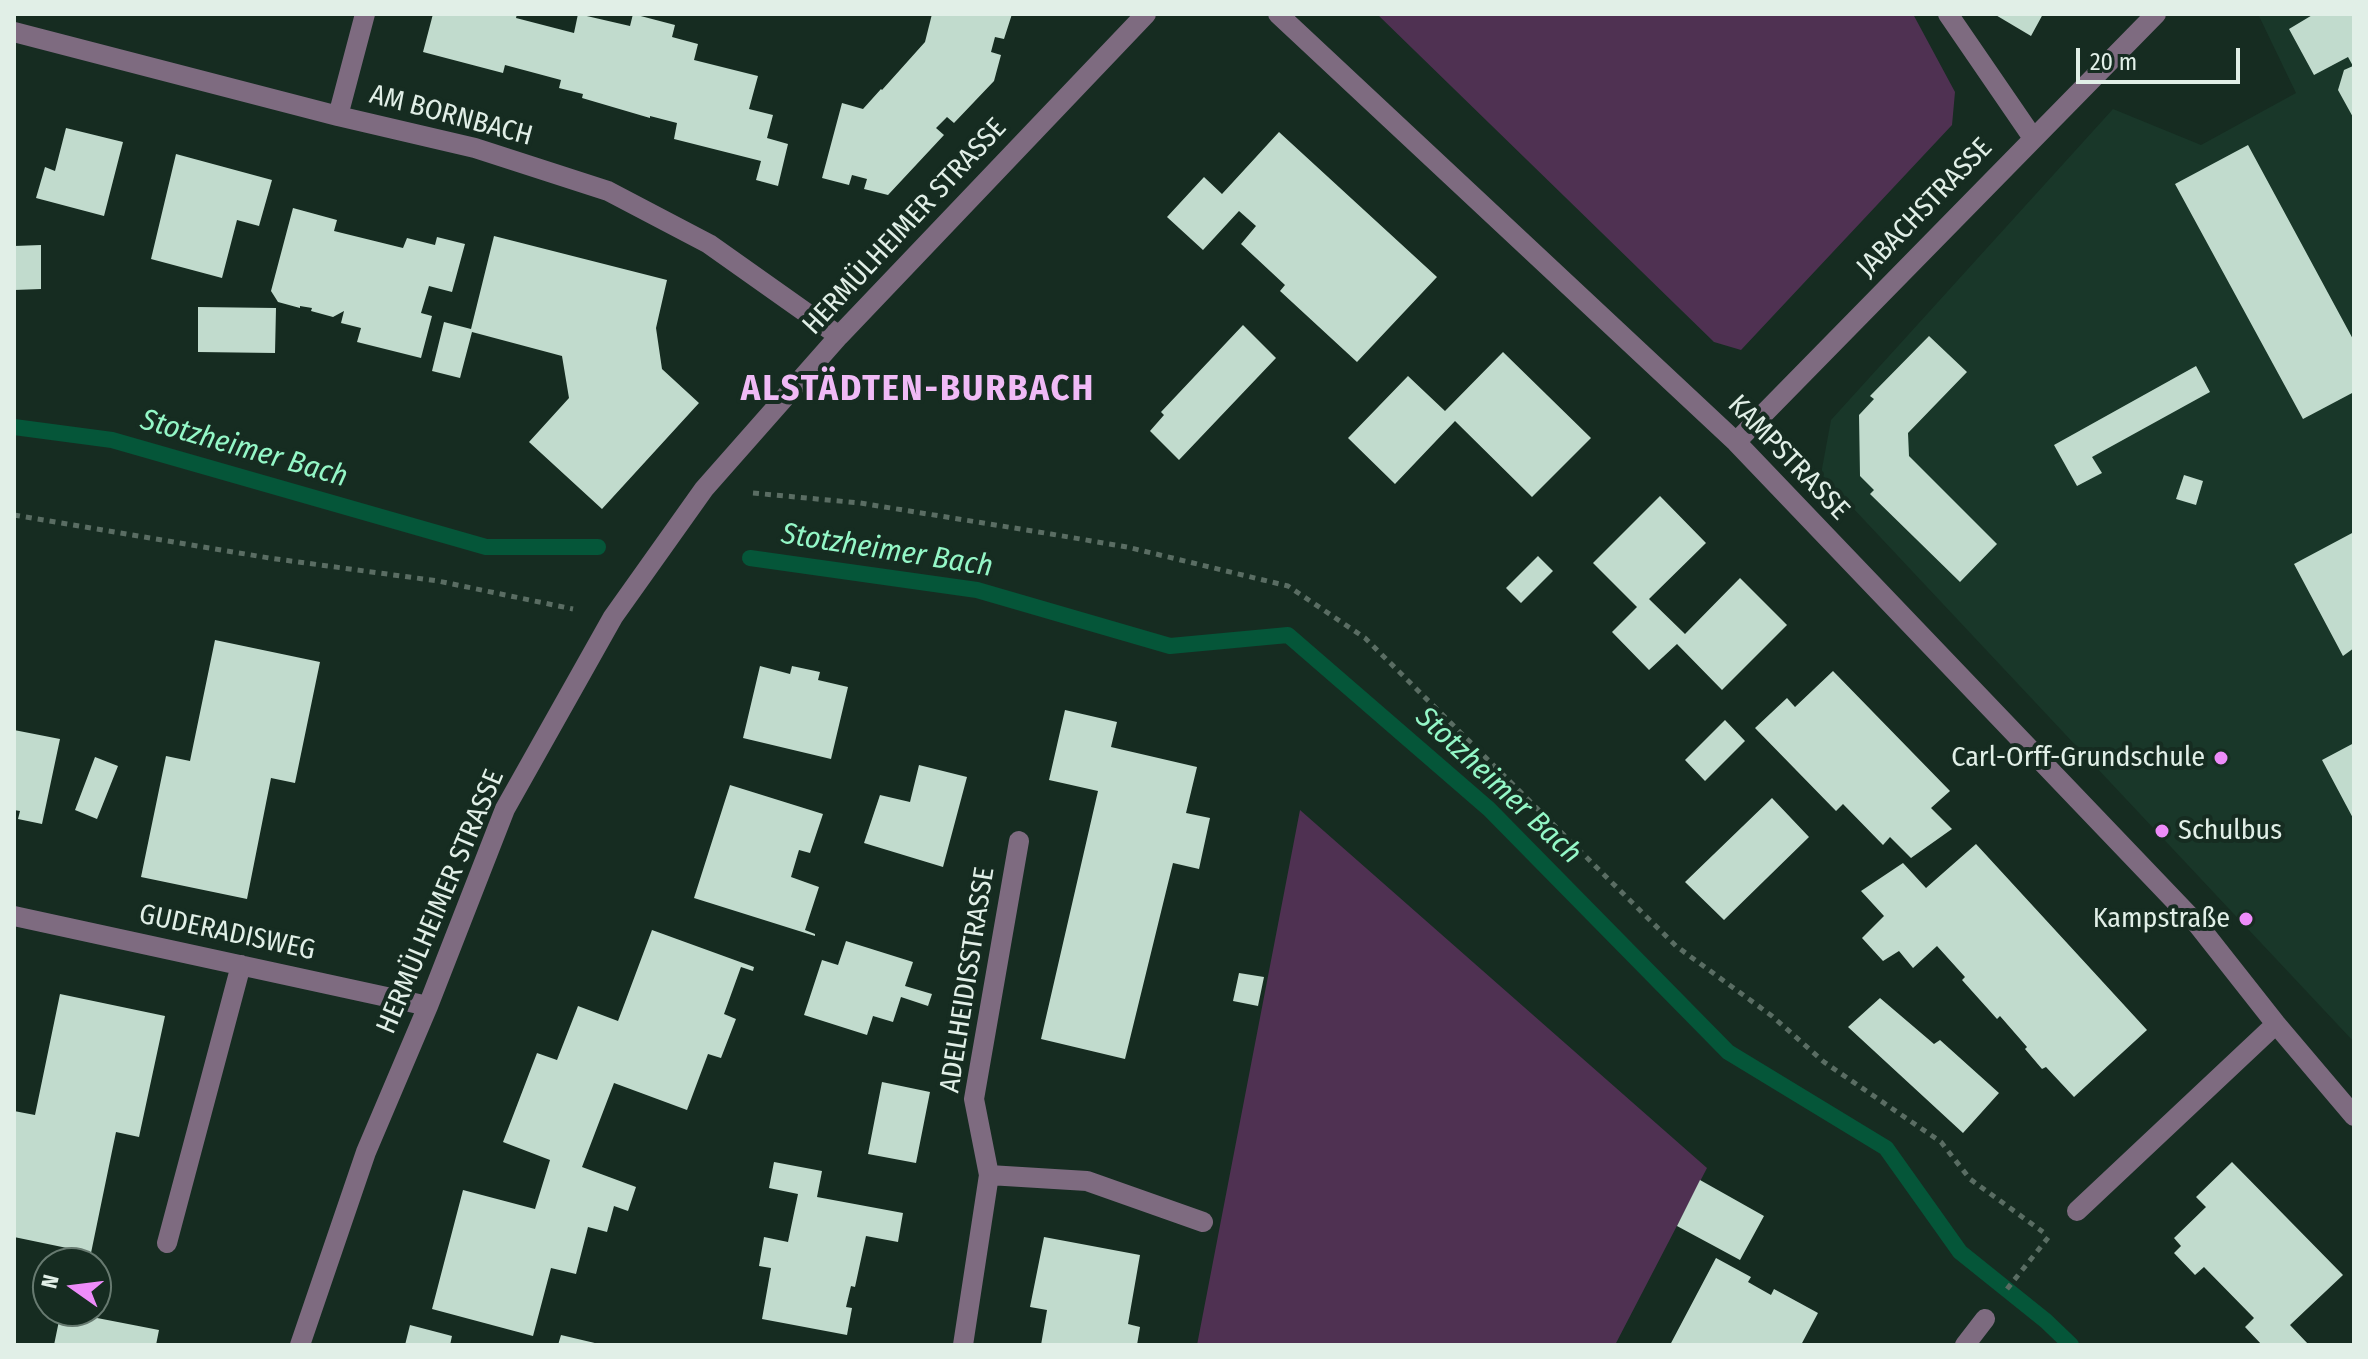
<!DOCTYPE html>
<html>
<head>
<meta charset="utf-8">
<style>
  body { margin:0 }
  #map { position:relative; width:2368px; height:1359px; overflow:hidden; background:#162c21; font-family:"Fira Sans Condensed",sans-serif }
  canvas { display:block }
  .frame { position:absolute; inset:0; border:16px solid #e1efe7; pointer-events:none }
  .north { position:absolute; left:32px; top:1247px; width:80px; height:80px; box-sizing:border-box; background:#162c21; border:2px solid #677a70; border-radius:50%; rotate:284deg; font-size:22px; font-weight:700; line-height:32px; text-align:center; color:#e1efe7 }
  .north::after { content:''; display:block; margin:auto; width:28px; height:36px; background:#ed8cf9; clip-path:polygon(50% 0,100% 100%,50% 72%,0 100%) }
  .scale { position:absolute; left:2076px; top:48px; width:164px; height:36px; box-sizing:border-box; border:4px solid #e1efe7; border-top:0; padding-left:10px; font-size:24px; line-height:28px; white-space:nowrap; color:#e1efe7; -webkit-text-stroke:6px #162c21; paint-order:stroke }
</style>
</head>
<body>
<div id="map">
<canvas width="2368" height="1359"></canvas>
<div class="frame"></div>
<div class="north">N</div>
<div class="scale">20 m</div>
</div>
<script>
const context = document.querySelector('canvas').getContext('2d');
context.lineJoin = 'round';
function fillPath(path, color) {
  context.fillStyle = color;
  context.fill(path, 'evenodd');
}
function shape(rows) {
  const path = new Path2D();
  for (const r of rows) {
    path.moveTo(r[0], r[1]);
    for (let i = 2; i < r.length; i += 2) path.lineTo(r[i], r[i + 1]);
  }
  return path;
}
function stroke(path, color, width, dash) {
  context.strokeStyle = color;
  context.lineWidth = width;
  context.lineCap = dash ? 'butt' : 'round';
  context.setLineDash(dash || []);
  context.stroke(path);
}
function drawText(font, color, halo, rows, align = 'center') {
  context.font = font + ' "Fira Sans Condensed",sans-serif';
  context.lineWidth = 8;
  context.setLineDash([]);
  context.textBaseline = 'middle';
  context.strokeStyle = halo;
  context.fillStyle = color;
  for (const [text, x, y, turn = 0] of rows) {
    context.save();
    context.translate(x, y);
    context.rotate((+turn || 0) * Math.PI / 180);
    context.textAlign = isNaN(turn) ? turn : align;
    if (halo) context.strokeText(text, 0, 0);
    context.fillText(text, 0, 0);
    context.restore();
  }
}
fillPath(shape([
  [2258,14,2354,14,2354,1042,1821,474,1831,420,2113,109,2201,145,2296,93]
]), '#193729');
fillPath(shape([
  [1377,14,1913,14,1955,92,1952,125,1741,350,1714,342],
  [1300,810,1707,1168,1615,1345,1197,1345]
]), '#4f3152');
stroke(shape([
  [14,427,112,440,486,547,598,547],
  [750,558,977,590,1170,646,1288,635,1489,809,1728,1052,1886,1148,1960,1252,2046,1321,2071,1345]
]), '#055639', 16);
fillPath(shape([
  [433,14,517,14,516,18,574,33,578,14,630,26,633,14,675,25,672,37,698,44,694,60,758,76,749,109,773,115,767,138,788,144,778,186,756,180,761,161,674,139,677,123,650,116,650,118,582,98,583,94,559,88,561,80,505,65,503,73,423,52],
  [932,14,1012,14,1004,39,995,37,991,52,1001,55,994,81,954,123,947,117,936,128,944,135,888,195,864,189,867,179,852,175,849,185,822,178,842,103,863,109,881,89,882,90,925,42],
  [1994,14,2043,14,2031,36],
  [2314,14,2354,14,2354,119,2338,90,2344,70,2353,66,2348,57,2314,75,2289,29],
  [66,128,123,142,104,216,36,198,45,167,55,171],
  [1279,132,1437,277,1357,362,1280,291,1285,285,1241,244,1256,226,1239,211,1203,250,1167,217,1204,177,1222,194],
  [2248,145,2354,341,2354,392,2303,419,2175,184],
  [176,154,272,180,259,226,237,220,222,278,151,259],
  [293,208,337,220,334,231,403,248,407,238,435,245,437,237,465,244,452,292,429,286,421,313,432,316,421,358,357,342,361,328,341,323,344,311,333,317,311,311,312,308,300,306,300,308,278,302,271,291],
  [494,236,667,280,656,328,662,369,699,403,602,509,529,442,569,398,562,356,472,332,460,378,432,371,444,322,471,329],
  [41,245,41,289,14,290,14,246],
  [198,307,276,308,275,353,198,352],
  [1243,325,1276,358,1179,460,1150,431,1164,415,1161,412],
  [1929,336,1967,372,1908,433,1909,456,1997,544,1960,582,1870,494,1874,490,1860,476,1859,415,1874,399,1870,396],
  [1503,352,1591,438,1532,497,1455,421,1395,484,1348,438,1408,376,1445,411],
  [2196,366,2210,392,2092,457,2102,473,2077,486,2054,445],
  [2184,475,2203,481,2196,505,2176,499],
  [1660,496,1706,543,1649,599,1685,634,1740,578,1787,625,1722,690,1677,644,1649,670,1612,632,1637,607,1593,563],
  [2354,532,2354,648,2343,656,2294,564],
  [1538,556,1553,571,1521,603,1506,588],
  [215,640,320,662,295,783,271,778,247,899,141,877,166,756,190,761],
  [760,666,790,674,792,666,820,672,818,680,848,687,831,759,743,738],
  [1833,671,1950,791,1931,808,1952,829,1911,858,1890,837,1883,845,1843,804,1836,811,1755,728,1787,698,1795,707],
  [1065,710,1117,722,1111,747,1197,767,1186,813,1210,818,1199,869,1173,863,1125,1059,1041,1039,1098,791,1049,780],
  [1725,720,1745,741,1705,781,1685,760],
  [14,730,60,739,42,824,18,819,20,811,14,810],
  [2354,743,2354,820,2322,760],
  [95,757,118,766,97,819,75,810],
  [919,765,967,777,943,867,864,843,880,795,910,802],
  [730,785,823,814,810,853,799,850,791,877,819,887,805,930,815,934,815,936,694,898],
  [1772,798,1809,837,1724,920,1685,882],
  [1976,844,2147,1030,2074,1097,2046,1067,2042,1069,2025,1049,2027,1047,2000,1016,1997,1019,1962,980,1965,977,1937,946,1913,968,1899,951,1883,961,1862,938,1884,916,1861,891,1903,863,1926,888],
  [652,930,754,967,753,971,741,967,724,1014,736,1019,721,1058,708,1054,687,1110,614,1083,582,1167,636,1187,628,1211,614,1206,607,1232,588,1227,576,1274,551,1268,533,1336,432,1309,463,1190,535,1209,550,1160,503,1142,537,1053,557,1060,578,1006,618,1021],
  [846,941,913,962,905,986,932,994,928,1006,901,997,893,1022,873,1016,867,1035,804,1015,822,960,838,965],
  [1239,973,1264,977,1258,1006,1233,1001],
  [60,994,165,1016,139,1137,116,1132,91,1253,14,1237,14,1111,35,1115],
  [1880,998,1934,1044,1940,1040,1999,1093,1963,1133,1848,1027],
  [882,1082,930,1092,916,1163,868,1154],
  [774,1162,822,1171,817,1197,903,1213,898,1242,866,1236,855,1287,851,1286,846,1307,852,1308,847,1335,762,1319,771,1268,759,1266,764,1237,788,1242,798,1194,769,1188],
  [2232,1162,2343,1275,2290,1325,2309,1345,2262,1345,2245,1327,2254,1318,2204,1267,2195,1275,2174,1253,2181,1246,2174,1238,2206,1207,2196,1197],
  [1700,1180,1764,1216,1740,1260,1677,1226],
  [1044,1237,1140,1255,1128,1324,1140,1327,1137,1345,1041,1345,1047,1310,1030,1307],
  [1716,1258,1751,1277,1748,1282,1771,1295,1774,1289,1818,1313,1801,1345,1670,1345],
  [61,1311,159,1330,156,1345,54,1345],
  [410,1325,452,1336,450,1345,405,1345],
  [561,1335,599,1344,598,1345,558,1345]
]), '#c1dbcd');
stroke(shape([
  [753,493,860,503,1051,534,1127,547,1288,586,1365,638,1676,946,1772,1016,1824,1062,1941,1142,1970,1179,2043,1232],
  [14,515,269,558,438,581,573,609],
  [2007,1289,2051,1234]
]), '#5a6d63', 5, [6, 6]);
stroke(shape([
  [1278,14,1736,442,2198,925,2276,1024,2354,1116],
  [1948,14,2033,138],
  [14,32,338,116,475,148,608,191,709,244,839,336],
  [338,116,365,14],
  [1736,442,2156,14],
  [14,916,428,1006],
  [989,1175,1087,1181,1203,1222],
  [2077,1211,2276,1024],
  [167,1243,241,965],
  [300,1345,366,1152,428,1006,505,809,613,617,704,489,839,336,1146,14],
  [963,1345,989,1175,974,1099,1019,841],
  [1965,1345,1985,1319]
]), '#7e6b80', 20);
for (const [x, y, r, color] of [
  [2221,758,8,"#ed8cf9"],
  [2162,831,8,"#ed8cf9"],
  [2246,919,8,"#ed8cf9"]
]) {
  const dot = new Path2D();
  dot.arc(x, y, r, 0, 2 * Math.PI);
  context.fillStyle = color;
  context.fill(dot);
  stroke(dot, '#162c21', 3);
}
drawText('28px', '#e1efe7', '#162c21', [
  ["AM BORNBACH",451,116,15],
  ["JABACHSTRASSE",1925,208,-46],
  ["HERMÜLHEIMER STRASSE",905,227,-47],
  ["KAMPSTRASSE",1788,458,46],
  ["HERMÜLHEIMER STRASSE",441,902,-67],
  ["GUDERADISWEG",227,933,12],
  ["ADELHEIDISSTRASSE",968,980,-81]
]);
drawText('28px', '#e1efe7', '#162c21', [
  ["Carl-Orff-Grundschule",2205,758],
  ["Schulbus",2178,831,"left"],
  ["Kampstraße",2230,919]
], 'right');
drawText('italic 30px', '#94f7c7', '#162c21', [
  ["Stotzheimer Bach",244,449,16],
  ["Stotzheimer Bach",887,551,9],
  ["Stotzheimer Bach",1498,786,43]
]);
context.letterSpacing = '2px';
drawText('bold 36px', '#f0baf6', '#162c21', [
  ["ALSTÄDTEN-BURBACH",918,390]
]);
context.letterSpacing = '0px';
</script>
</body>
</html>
